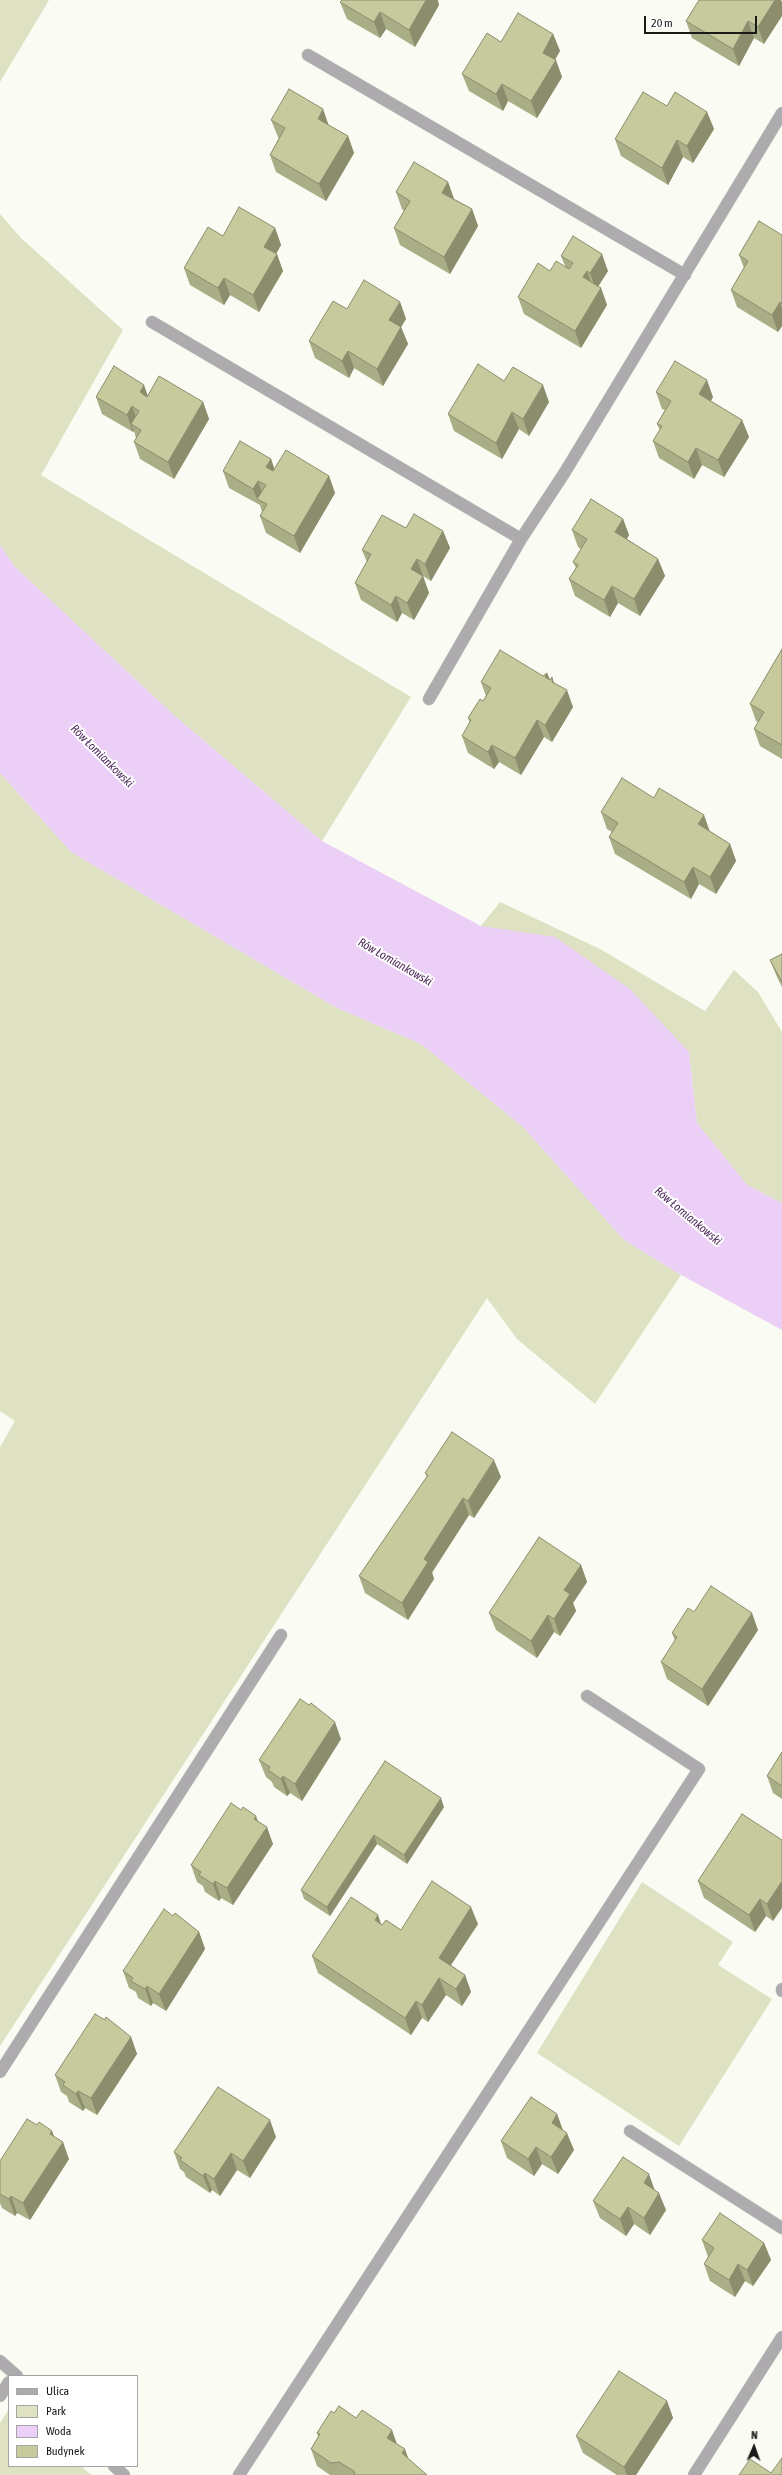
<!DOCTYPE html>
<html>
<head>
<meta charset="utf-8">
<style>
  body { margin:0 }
  #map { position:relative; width:782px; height:2475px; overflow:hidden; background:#fafbf2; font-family:"Asap Condensed",sans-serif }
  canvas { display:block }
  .legend { position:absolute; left:8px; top:2375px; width:130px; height:92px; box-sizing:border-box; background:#fff; border:1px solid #a3a4a3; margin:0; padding:5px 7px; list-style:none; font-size:12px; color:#1a1b18 }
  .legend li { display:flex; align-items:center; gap:8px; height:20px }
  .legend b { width:20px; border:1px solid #a3a4a3 }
  .north { position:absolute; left:734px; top:2427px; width:40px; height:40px; -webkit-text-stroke:3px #fff; paint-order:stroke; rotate:2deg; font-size:11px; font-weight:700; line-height:16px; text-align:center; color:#1a1b18 }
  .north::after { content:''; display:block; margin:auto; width:14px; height:18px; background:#1a1b18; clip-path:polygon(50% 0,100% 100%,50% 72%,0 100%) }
  .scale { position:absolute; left:644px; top:16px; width:113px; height:18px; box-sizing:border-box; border:2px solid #1a1b18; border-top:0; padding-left:5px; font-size:12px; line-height:14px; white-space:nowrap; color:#1a1b18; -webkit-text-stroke:3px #fff; paint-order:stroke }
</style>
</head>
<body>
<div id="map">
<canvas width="782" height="2475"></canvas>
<ul class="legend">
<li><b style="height:5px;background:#aeabaf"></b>Ulica</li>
<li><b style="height:11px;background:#dee1c2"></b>Park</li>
<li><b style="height:11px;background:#eccff6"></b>Woda</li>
<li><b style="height:11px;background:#c6ca9c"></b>Budynek</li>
</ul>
<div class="north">N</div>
<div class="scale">20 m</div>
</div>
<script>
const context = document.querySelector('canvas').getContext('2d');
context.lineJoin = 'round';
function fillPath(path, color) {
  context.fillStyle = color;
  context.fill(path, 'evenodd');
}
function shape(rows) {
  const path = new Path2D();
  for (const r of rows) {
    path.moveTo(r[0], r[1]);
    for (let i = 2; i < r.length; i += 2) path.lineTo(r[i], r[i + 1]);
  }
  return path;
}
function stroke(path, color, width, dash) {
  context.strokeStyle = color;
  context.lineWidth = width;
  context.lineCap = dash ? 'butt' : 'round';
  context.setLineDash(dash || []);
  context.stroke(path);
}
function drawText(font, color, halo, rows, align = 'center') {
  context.font = font + ' "Asap Condensed",sans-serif';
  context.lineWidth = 4;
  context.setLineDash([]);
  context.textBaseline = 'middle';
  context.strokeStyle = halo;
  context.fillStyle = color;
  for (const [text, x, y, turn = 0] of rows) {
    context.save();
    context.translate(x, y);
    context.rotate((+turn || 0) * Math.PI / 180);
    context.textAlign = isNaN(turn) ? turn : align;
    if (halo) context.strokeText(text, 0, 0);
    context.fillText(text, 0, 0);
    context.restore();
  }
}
fillPath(shape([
  [0,0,49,0,0,82],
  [0,214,21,238,123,330,41,475,411,697,322,841,176,717,15,567,0,545],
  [0,773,71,852,337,1008,421,1044,523,1127,624,1240,681,1275,595,1404,517,1339,487,1298,0,2046,0,1447,15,1421,0,1411],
  [500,902,600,949,705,1011,734,970,758,992,782,1032,782,1203,747,1185,697,1123,689,1052,481,926],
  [642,1882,733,1942,718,1965,772,1999,679,2146,537,2053],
  [9,2409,9,2466,81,2466,91,2475,0,2475,0,2423]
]), '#dee1c2');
fillPath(shape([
  [0,545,15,567,176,717,322,841,481,926,555,937,630,989,689,1052,697,1123,747,1185,782,1203,782,1330,681,1275,624,1240,523,1127,421,1044,337,1008,71,852,0,773]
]), '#eccff6');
const lane = shape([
  [308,55,685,275],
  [152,322,521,539],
  [429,699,521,539,565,472,782,113],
  [782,1989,782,1991],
  [0,2072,281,1635],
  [630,2131,782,2228],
  [0,2396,9,2382],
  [239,2475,699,1769,587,1696],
  [694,2475,782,2337]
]);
const street = shape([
  [0,2361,17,2376],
  [114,2466,124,2475]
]);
stroke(lane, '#d6d7cf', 13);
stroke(street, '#d6d7cf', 13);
stroke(lane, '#aeabaf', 12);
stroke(street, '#aeabaf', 12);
fillPath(shape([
  [340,2,439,5,415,47,386,29,380,38,347,19],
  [782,2,764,44,754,38,739,66,692,38,686,21],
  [553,34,560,51,555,59,562,77,537,118,508,101,503,111,469,91,462,74,501,42],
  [667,106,707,112,714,129,693,163,683,157,668,185,621,156,615,139],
  [271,120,328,125,348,136,354,153,326,201,276,172,270,155,279,138,278,137],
  [448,182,454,199,472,209,478,226,450,274,400,245,394,228,404,211,402,209,396,192],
  [275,228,281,245,276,254,283,271,259,312,230,295,224,305,190,285,184,268,223,236],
  [782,235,782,326,778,332,737,307,731,290,744,268,739,255],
  [561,256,608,271,598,286,601,288,607,305,581,348,524,314,518,297,550,271,565,266],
  [400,302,406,319,401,327,408,344,383,386,354,368,349,378,315,358,309,341,347,309],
  [504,381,549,402,529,436,519,429,502,459,454,431,448,414],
  [656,392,713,397,711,401,742,420,749,437,724,477,702,465,694,479,659,458,653,441,660,430,657,424,665,410,662,409],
  [148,395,203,402,209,419,174,479,140,459,134,442,136,438,134,431,133,432,102,414,96,397],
  [271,459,274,469,329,476,335,493,300,553,266,533,260,516,262,512,260,505,229,488,223,471],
  [623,519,629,535,627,539,658,559,665,576,640,616,618,603,610,617,575,596,569,579,576,568,573,562,581,549,578,547,572,530],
  [406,528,443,531,450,548,431,581,423,576,429,593,414,620,402,613,397,622,361,600,355,583,367,562,362,550],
  [782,649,782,759,760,746,754,729,758,722,756,721,750,704],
  [547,673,550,680,555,683,573,707,552,742,544,737,521,775,499,762,494,769,468,753,462,736,470,723,468,718,483,701,486,696,481,682,543,676],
  [601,812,710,831,730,844,736,861,716,894,699,884,691,899,615,854,609,837,612,832,607,829],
  [782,954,782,987,777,977,770,960],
  [425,1473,501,1477,474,1518,469,1515,432,1573,434,1579,408,1620,365,1593,359,1576,427,1477],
  [581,1565,587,1582,573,1603,576,1611,560,1636,554,1632,537,1658,496,1630,489,1613],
  [694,1612,758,1630,708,1706,667,1679,661,1662,675,1641,672,1633],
  [341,1739,302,1801,290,1793,287,1796,274,1787,272,1782,266,1777,259,1760],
  [782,1752,782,1799,773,1793,767,1776],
  [385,1761,444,1807,407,1864,377,1844,330,1916,304,1899,301,1890],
  [258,1821,273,1844,233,1905,221,1898,219,1901,205,1892,203,1886,197,1882,191,1865],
  [782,1840,773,1921,766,1916,755,1932,704,1898,698,1881],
  [478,1924,451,1965,465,1975,471,1992,462,2006,446,1995,428,2022,422,2018,411,2035,318,1973,312,1956,382,1925,401,1930],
  [199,1932,205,1949,166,2011,153,2003,151,2006,138,1998,136,1992,129,1988,123,1971],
  [131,2037,137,2054,97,2115,85,2108,83,2111,69,2102,67,2096,61,2092,55,2075],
  [557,2114,563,2130,574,2150,558,2174,542,2164,534,2176,507,2158,501,2141],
  [37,2125,52,2131,54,2137,69,2159,30,2220,17,2213,15,2216,2,2208,0,2203,0,2161],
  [276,2137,250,2178,237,2170,220,2196,212,2190,210,2193,186,2177,184,2172,180,2169,174,2152],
  [655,2190,666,2210,650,2235,634,2224,626,2236,600,2218,593,2201],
  [702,2240,764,2243,771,2260,753,2286,745,2281,735,2297,710,2281,704,2264,708,2257],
  [667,2401,673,2418,636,2475,617,2475,583,2453,576,2436],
  [334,2413,397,2444,408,2459,427,2475,330,2475,317,2466,311,2449,318,2437,317,2433]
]), '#aaae86');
fillPath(shape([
  [426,0,438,0,439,5,415,47,409,30],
  [775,0,781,0,782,2,782,16,764,44,758,27],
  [380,12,386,29,380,38,374,22],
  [748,21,754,38,739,66,733,49],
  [553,34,560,51,549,70,543,53],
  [556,60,562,77,537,118,531,101],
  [502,84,508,101,503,111,496,94],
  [323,109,329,126,318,119],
  [707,112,714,129,693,163,687,146],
  [348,136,354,153,326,201,319,184],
  [677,140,683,157,668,185,662,168],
  [448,182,454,199,442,193],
  [472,209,478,226,450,274,444,257],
  [275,228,281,245,270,264,264,247],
  [277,254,283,271,259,312,253,295],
  [602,254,608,271,596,290,590,273],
  [587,271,593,288,583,277],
  [224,278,230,295,224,305,218,288],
  [601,288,607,305,581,348,575,331],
  [400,302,406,319,395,337,389,320],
  [780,302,782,309,782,326,778,332,772,315],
  [401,327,408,344,383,386,377,369],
  [348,351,354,368,349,378,342,361],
  [707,380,713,397,705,411,699,394],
  [144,385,150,402,140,392],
  [543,385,549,402,529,436,523,419],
  [203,402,209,419,174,479,168,462],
  [132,406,138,423,131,424,134,431,133,432,127,415],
  [512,412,519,429,502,459,496,443],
  [742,420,749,437,724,477,718,460],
  [696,448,702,465,694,479,688,462],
  [271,459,277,476,266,467],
  [329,476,335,493,300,553,294,536],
  [258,481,264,498,257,499,260,506,253,489],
  [623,519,629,535,621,549,615,532],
  [443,531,450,548,431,581,425,564],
  [417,559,429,593,414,620,407,603,411,569],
  [658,559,665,576,640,616,634,599],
  [612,586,618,603,610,617,604,600],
  [396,596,402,613,397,622,391,605],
  [547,673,554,690,545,677],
  [552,677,558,694,552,682],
  [567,690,573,707,552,742,545,725],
  [537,720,544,737,521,775,515,758],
  [492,745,499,762,494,769,488,752],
  [704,815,710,832,698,824],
  [730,844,736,861,716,894,710,877],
  [693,867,699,884,691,899,684,882],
  [494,1460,501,1477,474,1518,468,1501],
  [463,1498,469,1515,432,1572,434,1579,408,1620,402,1603,424,1559],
  [581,1565,587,1582,573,1603,576,1611,560,1636,554,1619,564,1590],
  [752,1613,758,1630,708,1706,702,1689],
  [548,1615,554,1632,537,1658,531,1641],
  [335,1722,341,1739,302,1801,295,1784],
  [283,1776,290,1793,287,1796,281,1779],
  [441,1798,444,1807,407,1864,404,1855],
  [256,1816,262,1833,254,1819],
  [267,1827,273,1844,233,1905,227,1888],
  [374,1835,377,1844,330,1916,327,1907],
  [215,1881,221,1898,219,1901,213,1884],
  [782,1881,782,1908,773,1921,767,1904],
  [760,1899,766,1916,755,1932,749,1915],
  [471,1907,478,1924,445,1974,439,1958],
  [378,1915,384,1932,375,1920],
  [199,1932,205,1949,166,2011,159,1994],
  [465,1975,471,1992,462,2006,456,1989],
  [439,1978,446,1995,428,2022,422,2005],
  [147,1986,153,2003,151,2006,145,1989],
  [416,2001,422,2018,411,2035,405,2018],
  [131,2037,137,2054,97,2115,91,2098],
  [78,2091,85,2108,83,2111,76,2094],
  [557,2114,563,2131,552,2123],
  [270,2120,276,2137,250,2178,243,2161],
  [52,2131,58,2148,50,2134],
  [567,2133,574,2150,558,2174,551,2157],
  [63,2142,69,2159,30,2220,23,2203],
  [536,2147,542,2164,534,2176,528,2159],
  [231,2153,237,2170,220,2196,214,2179],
  [205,2173,212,2190,210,2193,203,2176],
  [649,2174,655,2191,644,2183],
  [659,2193,666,2210,650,2235,644,2218],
  [11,2196,17,2213,15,2216,9,2199],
  [628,2207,634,2224,626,2236,620,2219],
  [764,2243,771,2260,753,2286,747,2270],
  [738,2264,745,2281,735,2297,729,2280],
  [667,2401,673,2418,636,2475,627,2475,624,2467],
  [392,2430,398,2447,387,2438],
  [405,2449,411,2466,402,2453]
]), '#8b8d6d');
const building = shape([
  [342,0,426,0,409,30,380,12,374,22,340,2,342,0],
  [699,0,775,0,758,27,748,21,733,49,686,21,699,0],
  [518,13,553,34,543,53,556,60,531,101,502,84,496,94,462,74,487,33,501,42,518,13],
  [289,89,323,109,318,119,348,136,319,184,270,155,285,128,271,120,289,89],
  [643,92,667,106,675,92,707,112,687,146,677,140,662,168,615,139,643,92],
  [414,162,448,182,442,193,472,209,444,257,394,228,410,201,396,192,414,162],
  [239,207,275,228,264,247,277,254,253,295,224,278,218,288,184,268,208,227,223,236,239,207],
  [759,221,782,235,782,304,780,302,772,315,731,290,748,261,739,255,759,221],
  [573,236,602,254,590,273,587,271,583,277,601,288,575,331,518,297,538,263,550,271,556,261,569,269,573,263,561,256,573,236],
  [364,280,400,302,389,320,401,327,377,369,348,351,342,361,309,341,333,301,347,309,364,280],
  [675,361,707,380,699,394,742,420,718,460,696,448,688,462,653,441,662,426,657,424,671,401,656,392,675,361],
  [478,364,504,381,513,367,543,385,523,419,512,412,496,443,448,414,478,364],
  [114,366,144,385,140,392,147,397,159,376,203,402,168,462,134,442,141,430,131,424,139,411,132,406,127,415,96,397,114,366],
  [240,441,271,459,266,467,273,471,286,450,329,476,294,536,260,516,267,504,257,499,266,485,258,481,253,489,223,471,240,441],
  [591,499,623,519,615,532,658,559,634,599,612,586,604,600,569,579,578,565,573,562,587,539,572,530,591,499],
  [414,514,443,531,425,564,417,559,411,569,423,576,407,603,396,596,391,605,355,583,371,554,362,550,382,515,406,528,414,514],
  [782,649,782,745,754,729,764,712,750,704,782,649],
  [500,650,543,676,547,673,545,677,550,680,552,677,552,682,567,690,545,725,537,720,515,758,492,745,488,752,462,736,471,720,468,718,480,699,483,701,491,688,481,682,500,650],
  [622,778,654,798,659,788,704,815,698,824,730,844,710,877,693,867,684,882,609,837,618,823,601,812,622,778],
  [782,954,782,982,770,960,782,954],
  [452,1432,494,1460,468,1501,463,1498,424,1559,428,1562,402,1603,359,1576,428,1475,425,1473,452,1432],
  [539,1537,581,1565,564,1590,570,1594,554,1619,548,1615,531,1641,489,1613,539,1537],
  [711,1586,752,1613,702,1689,661,1662,677,1637,672,1633,688,1608,694,1612,711,1586],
  [300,1699,309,1705,311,1703,335,1722,295,1784,283,1776,281,1779,268,1770,270,1767,259,1760,300,1699],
  [782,1752,782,1786,767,1776,782,1752],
  [385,1761,441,1798,404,1855,374,1835,327,1907,301,1890,385,1761],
  [231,1803,241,1810,243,1807,256,1816,254,1819,267,1827,227,1888,215,1881,213,1884,199,1875,201,1872,191,1865,231,1803],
  [742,1814,782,1840,782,1881,767,1904,760,1899,749,1915,698,1881,742,1814],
  [432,1881,471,1907,439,1958,465,1975,456,1989,439,1978,422,2005,416,2001,405,2018,312,1956,351,1897,378,1915,375,1920,382,1925,386,1920,401,1930,432,1881],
  [164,1909,173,1916,175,1913,199,1932,159,1994,147,1986,145,1989,131,1981,133,1978,123,1971,164,1909],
  [95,2014,105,2020,106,2017,131,2037,91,2098,78,2091,76,2094,63,2085,65,2082,55,2075,95,2014],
  [218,2087,270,2120,243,2161,231,2153,214,2179,205,2173,203,2176,180,2160,182,2158,174,2152,218,2087],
  [531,2097,557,2114,552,2123,567,2133,551,2157,536,2147,528,2159,501,2141,531,2097],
  [27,2119,37,2125,39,2122,52,2131,50,2134,63,2142,23,2203,11,2196,9,2199,0,2194,0,2161,27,2119],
  [623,2157,649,2174,644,2183,659,2193,644,2218,628,2207,620,2219,593,2201,623,2157],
  [720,2213,764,2243,747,2270,738,2264,729,2280,704,2264,714,2248,702,2240,720,2213],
  [619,2371,667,2401,624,2467,576,2436,619,2371],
  [339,2406,356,2418,362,2410,392,2430,387,2438,405,2449,402,2453,427,2475,355,2475,354,2471,339,2462,331,2463,311,2449,320,2434,317,2433,331,2411,334,2413,339,2406],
  [782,2458,782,2475,739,2475,750,2459,771,2473,782,2458]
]);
fillPath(building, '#c6ca9c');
stroke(building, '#8b8d6d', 1);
drawText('italic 12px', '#512d5d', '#fff', [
  ["Rów Łomiankowski",102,756,45],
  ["Rów Łomiankowski",395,962,30],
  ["Rów Łomiankowski",688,1216,40]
]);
</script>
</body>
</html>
